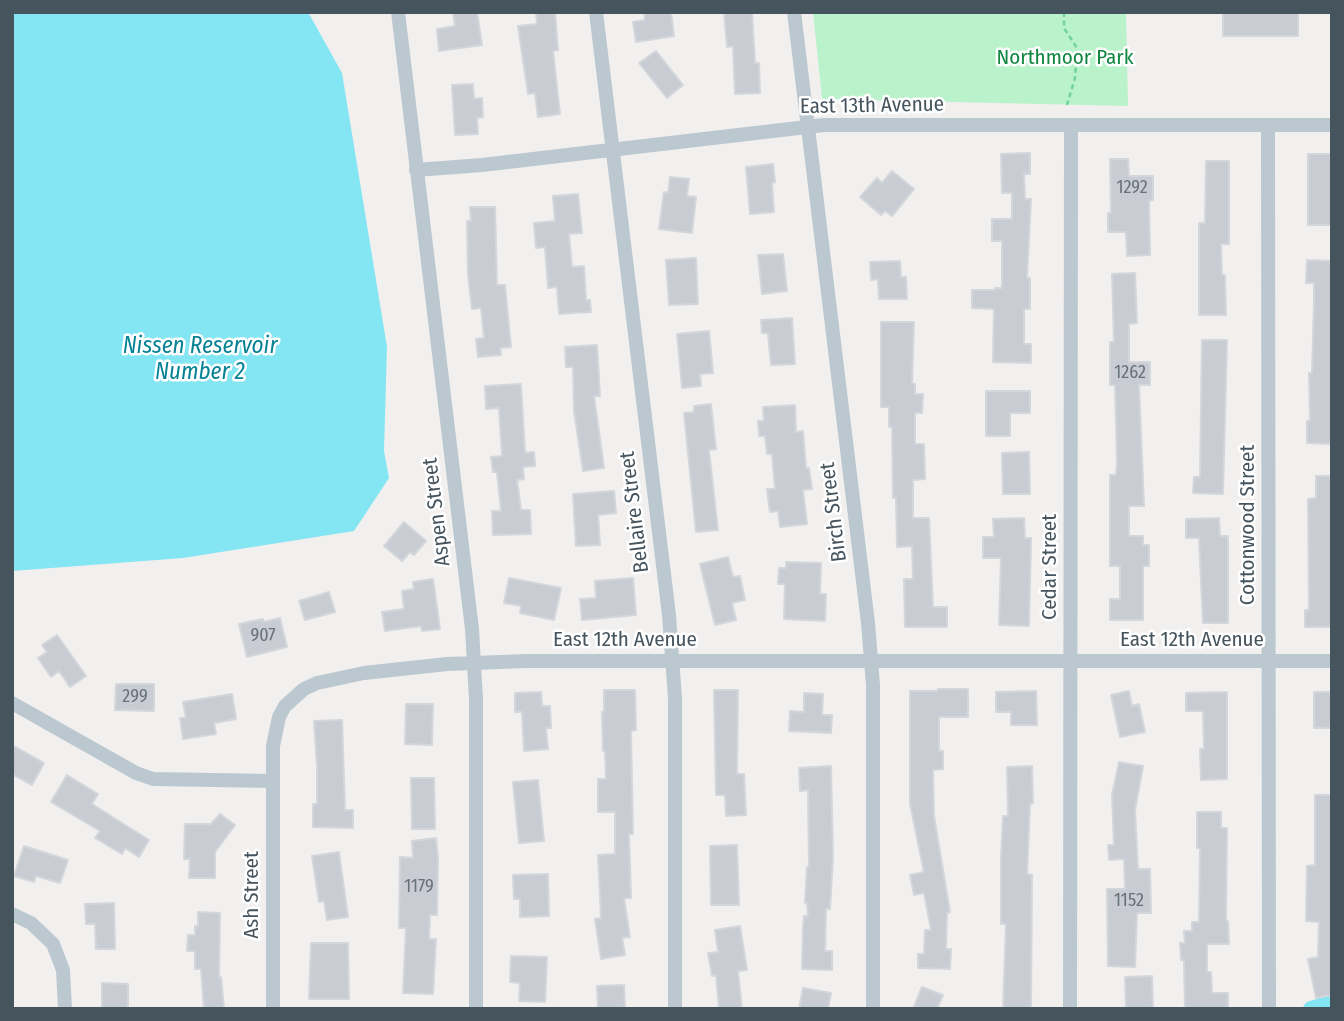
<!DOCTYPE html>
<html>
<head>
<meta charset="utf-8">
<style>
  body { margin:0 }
  #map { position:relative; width:1344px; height:1021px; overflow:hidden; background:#f2efef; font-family:"Fira Sans Condensed",sans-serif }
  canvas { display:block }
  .frame { position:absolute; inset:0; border:14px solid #46545e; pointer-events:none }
</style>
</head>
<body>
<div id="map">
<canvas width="1344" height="1021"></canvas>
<div class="frame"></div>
</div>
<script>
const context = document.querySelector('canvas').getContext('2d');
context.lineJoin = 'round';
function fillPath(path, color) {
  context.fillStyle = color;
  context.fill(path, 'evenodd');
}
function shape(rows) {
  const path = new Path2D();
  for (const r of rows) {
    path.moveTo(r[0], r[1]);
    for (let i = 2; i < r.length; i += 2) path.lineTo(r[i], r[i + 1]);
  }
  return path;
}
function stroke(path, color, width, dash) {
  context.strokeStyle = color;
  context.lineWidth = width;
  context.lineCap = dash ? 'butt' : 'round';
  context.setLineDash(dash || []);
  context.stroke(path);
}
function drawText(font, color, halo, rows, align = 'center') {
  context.font = font + ' "Fira Sans Condensed",sans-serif';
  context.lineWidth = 5;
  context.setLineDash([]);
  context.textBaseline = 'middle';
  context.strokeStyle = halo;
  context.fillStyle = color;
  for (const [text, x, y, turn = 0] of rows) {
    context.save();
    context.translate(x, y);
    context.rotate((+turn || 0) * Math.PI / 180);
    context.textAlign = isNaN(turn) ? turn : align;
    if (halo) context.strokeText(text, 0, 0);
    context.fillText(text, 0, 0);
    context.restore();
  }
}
fillPath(shape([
  [813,12,1126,12,1128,106,822,99]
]), '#baf2cb');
fillPath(shape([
  [12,12,308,12,342,73,387,347,384,451,389,478,354,531,183,558,12,571]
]), '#84e5f3');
stroke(shape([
  [1311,1009,1332,1003]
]), '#84e5f3', 16);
const building = shape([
  [453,12,477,12,482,45,439,51,437,29,455,26,453,12],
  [536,12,555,12,558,50,553,51,560,114,538,117,535,93,528,94,518,26,537,24,536,12],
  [644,12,671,12,674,36,636,42,633,22,645,20,644,12],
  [724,12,752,12,755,63,759,63,760,93,735,94,733,46,727,47,724,12],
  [1223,12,1298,12,1298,36,1223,36,1223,12],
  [656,51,683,85,667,98,639,63,656,51],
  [473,84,474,99,482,98,483,117,477,118,478,134,455,135,452,85,473,84],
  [1030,153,1030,174,1024,174,1025,199,1031,199,1027,278,1030,278,1030,309,1024,309,1024,344,1031,344,1031,363,993,362,994,309,972,308,972,290,995,290,995,288,1002,288,1002,241,992,241,992,219,1012,219,1012,193,1002,193,1001,154,1030,153],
  [1308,154,1332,154,1332,225,1308,225,1308,154],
  [1110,159,1128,159,1129,176,1153,176,1153,200,1149,201,1150,255,1127,256,1126,232,1108,232,1108,213,1111,213,1110,159],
  [1206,161,1229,161,1229,244,1221,244,1222,275,1225,275,1226,315,1199,315,1199,223,1205,223,1206,161],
  [773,164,775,182,772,183,774,212,750,214,746,167,773,164],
  [892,171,914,189,892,216,885,211,881,215,860,197,877,178,882,183,892,171],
  [670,177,689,179,687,196,696,197,692,233,659,229,664,192,668,193,670,177],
  [578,194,582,233,569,234,572,267,584,266,586,300,590,300,591,312,559,314,557,287,548,288,545,247,536,248,534,223,555,221,553,196,578,194],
  [470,207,495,207,497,285,505,285,511,347,500,348,501,355,478,357,476,339,484,338,481,308,472,309,468,275,467,221,471,221,470,207],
  [783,254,787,291,762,294,758,255,783,254],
  [696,258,698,304,669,305,666,260,696,258],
  [1307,260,1332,261,1332,444,1307,443,1307,421,1310,421,1309,373,1312,373,1314,303,1314,283,1306,283,1307,260],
  [900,261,901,277,906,277,907,299,879,299,878,279,871,280,870,262,900,261],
  [1135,273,1137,323,1129,324,1129,362,1150,362,1150,385,1139,385,1144,506,1129,506,1129,536,1143,536,1143,545,1149,545,1149,566,1143,566,1143,620,1110,620,1110,599,1120,599,1120,566,1110,566,1110,475,1116,475,1117,463,1115,385,1110,385,1110,342,1114,342,1112,274,1135,273],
  [792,318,795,364,771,365,768,333,762,333,761,320,792,318],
  [881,322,914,322,912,384,915,384,915,394,923,394,922,413,915,413,915,444,924,444,925,479,913,480,913,518,929,518,933,607,947,607,947,627,905,627,904,579,913,579,912,546,897,547,896,498,893,498,892,427,889,427,889,407,881,407,881,322],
  [709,331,713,373,700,374,701,386,682,388,677,334,709,331],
  [1202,340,1227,340,1223,494,1193,493,1194,477,1200,477,1202,340],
  [597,345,600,396,594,396,604,468,583,471,574,411,573,367,566,367,565,347,597,345],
  [521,384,525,453,534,452,535,466,523,467,524,479,517,480,521,510,530,510,531,534,493,535,492,511,501,511,497,472,493,472,491,457,502,456,499,408,486,409,485,386,521,384],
  [986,391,1030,391,1030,413,1010,413,1010,436,986,436,986,391],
  [711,404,716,449,709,450,718,530,696,532,684,413,694,412,694,406,711,404],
  [795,405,796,432,803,431,806,468,809,468,812,489,803,490,807,524,780,527,778,511,770,512,767,489,775,489,772,454,767,454,765,436,759,436,758,421,764,421,763,407,795,405],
  [1029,452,1030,494,1003,494,1002,453,1029,452],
  [1316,476,1332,476,1332,627,1305,627,1305,610,1309,610,1308,499,1316,498,1316,476],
  [614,491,616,513,598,515,600,545,576,546,573,494,614,491],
  [1024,518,1025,538,1031,538,1029,626,999,625,1001,558,983,558,983,537,994,537,993,519,1024,518],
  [1219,518,1220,536,1228,536,1228,623,1203,623,1199,538,1186,538,1186,519,1219,518],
  [404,522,426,541,414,555,410,552,402,561,384,546,404,522],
  [728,557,733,577,740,576,745,600,732,603,736,620,715,625,700,564,728,557],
  [786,562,821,563,820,594,826,594,825,621,784,619,785,584,778,584,779,568,786,568,786,562],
  [509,578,561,588,554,620,520,613,521,606,504,603,509,578],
  [633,578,636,615,582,620,580,599,596,598,595,581,633,578],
  [433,579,440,629,422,631,421,626,385,631,382,612,404,609,402,591,414,589,413,582,433,579],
  [329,592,335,612,305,620,299,601,329,592],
  [280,618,287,647,247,657,239,624,263,619,263,622,280,618],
  [57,635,86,676,70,687,59,671,51,677,38,658,47,652,42,645,57,635],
  [116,684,154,684,154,711,115,710,116,684],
  [938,689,968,689,968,717,939,717,939,751,943,751,943,769,933,770,934,816,950,912,947,913,946,949,951,949,950,969,918,968,918,954,924,954,925,930,931,930,924,893,914,895,910,875,924,872,910,804,910,691,938,691,938,689],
  [604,690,635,690,636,730,631,731,633,834,629,834,631,898,624,898,630,937,622,938,625,955,601,959,595,919,601,918,598,855,615,854,615,812,598,812,598,779,606,779,605,751,603,751,602,712,604,712,604,690],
  [714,690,738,690,737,774,744,774,746,815,726,816,725,795,716,795,714,690],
  [1036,691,1037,725,1011,725,1011,712,996,712,996,692,1036,691],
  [1129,691,1132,706,1139,704,1145,732,1120,737,1111,695,1129,691],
  [541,692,542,706,550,706,551,728,546,728,548,749,524,751,522,712,515,712,515,693,541,692],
  [1227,692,1227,779,1201,780,1200,749,1204,749,1203,711,1186,711,1186,693,1227,692],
  [1314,692,1332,692,1332,728,1314,728,1314,692],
  [804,693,823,694,822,715,832,715,831,733,789,731,790,711,804,712,804,693],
  [232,694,236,719,214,723,216,734,183,739,180,718,186,718,183,702,232,694],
  [406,704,433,704,432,745,405,744,406,704],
  [342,720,345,810,353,810,353,828,313,827,313,804,317,804,317,767,314,721,342,720],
  [12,745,44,763,32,785,12,774,12,745],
  [1119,762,1143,766,1135,810,1138,869,1150,869,1151,913,1137,913,1135,967,1108,966,1107,889,1125,889,1124,859,1109,860,1108,845,1114,845,1112,795,1119,762],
  [831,766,833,858,830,909,826,909,825,951,832,951,832,970,802,969,803,928,804,916,808,916,807,903,805,903,807,867,809,867,808,790,800,791,799,768,831,766],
  [1032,766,1033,803,1030,804,1027,874,1032,875,1031,1009,1003,1009,1006,924,1001,924,1001,859,1003,816,1008,816,1007,767,1032,766],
  [67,775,98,794,92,804,149,840,139,857,125,848,122,854,95,838,100,831,51,802,67,775],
  [411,778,434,778,435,829,412,829,411,778],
  [538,780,544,841,519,843,513,782,538,780],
  [1315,795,1332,795,1332,995,1316,998,1308,959,1318,957,1319,922,1306,921,1307,866,1315,865,1315,795],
  [1197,812,1221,812,1221,828,1227,828,1226,921,1228,921,1229,944,1207,944,1207,972,1211,972,1212,993,1228,993,1228,1009,1185,1009,1184,960,1181,960,1180,943,1185,943,1184,931,1192,931,1192,922,1199,922,1200,848,1197,848,1197,812],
  [220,814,235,825,215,852,215,878,189,878,190,859,184,859,185,824,211,824,220,814],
  [436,838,438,858,437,915,430,915,429,939,436,939,433,994,403,993,406,928,399,928,400,857,413,858,412,841,436,838],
  [737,845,739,905,711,905,710,846,737,845],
  [24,846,68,860,60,883,36,876,34,882,14,876,24,846],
  [339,852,348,917,327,920,324,901,319,902,312,856,339,852],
  [548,874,549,916,520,917,520,899,514,899,513,875,548,874],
  [114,903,115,949,96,949,95,924,86,924,85,904,114,903],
  [198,912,220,913,219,977,221,977,224,1009,204,1009,201,969,195,969,195,951,187,951,188,935,195,935,195,926,198,926,198,912],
  [740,926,747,970,738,971,742,1009,719,1009,716,975,712,976,708,953,718,952,715,930,740,926],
  [311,943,348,943,349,999,309,999,311,943],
  [511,956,547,957,545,1002,519,1001,520,983,510,982,511,956],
  [1152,976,1153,1009,1126,1009,1125,977,1152,976],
  [102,983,128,984,128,1009,102,1009,102,983],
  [624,985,625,1009,598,1009,597,986,624,985],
  [922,987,943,995,937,1009,913,1009,922,987],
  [803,988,831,993,828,1009,799,1009,803,988]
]);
fillPath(building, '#c9ccd2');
stroke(building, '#d3d6db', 2);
stroke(shape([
  [1064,12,1064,28,1077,48,1075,78,1067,105]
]), '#70d39a', 2.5, [5, 3.5]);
stroke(shape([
  [398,12,472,629,476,699,476,1009],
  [596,12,669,615,675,698,675,1009],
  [794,12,868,623,873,685,873,1009],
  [1268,125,1269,1009],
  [416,170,482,165,824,125,1332,125],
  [12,703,136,773,153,779,273,781],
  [12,914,31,923,53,944,63,970,65,1009],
  [273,1009,273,746,279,717,285,706,304,689,317,683,364,673,447,664,527,661,1332,661],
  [1070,1009,1071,126]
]), '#bcc8cf', 14);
drawText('18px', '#67727b', null, [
  ["1292",1132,188],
  ["1262",1130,373],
  ["907",263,636],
  ["299",135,697],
  ["1179",419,887],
  ["1152",1129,901]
]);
drawText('21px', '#108641', '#fff', [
  ["Northmoor Park",1065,58]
]);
drawText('21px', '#46545e', '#fff', [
  ["East 13th Avenue",872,106,-1],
  ["Aspen Street",437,512,-97],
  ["Bellaire Street",635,512,-97],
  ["Birch Street",834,512,-97],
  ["Cottonwood Street",1248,525,-90],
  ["Cedar Street",1050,567,-90],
  ["East 12th Avenue",625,640],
  ["East 12th Avenue",1192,640],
  ["Ash Street",252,895,-90]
]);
drawText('italic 23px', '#058294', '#fff', [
  ["Nissen Reservoir",200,347],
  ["Number 2",200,373]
]);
</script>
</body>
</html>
